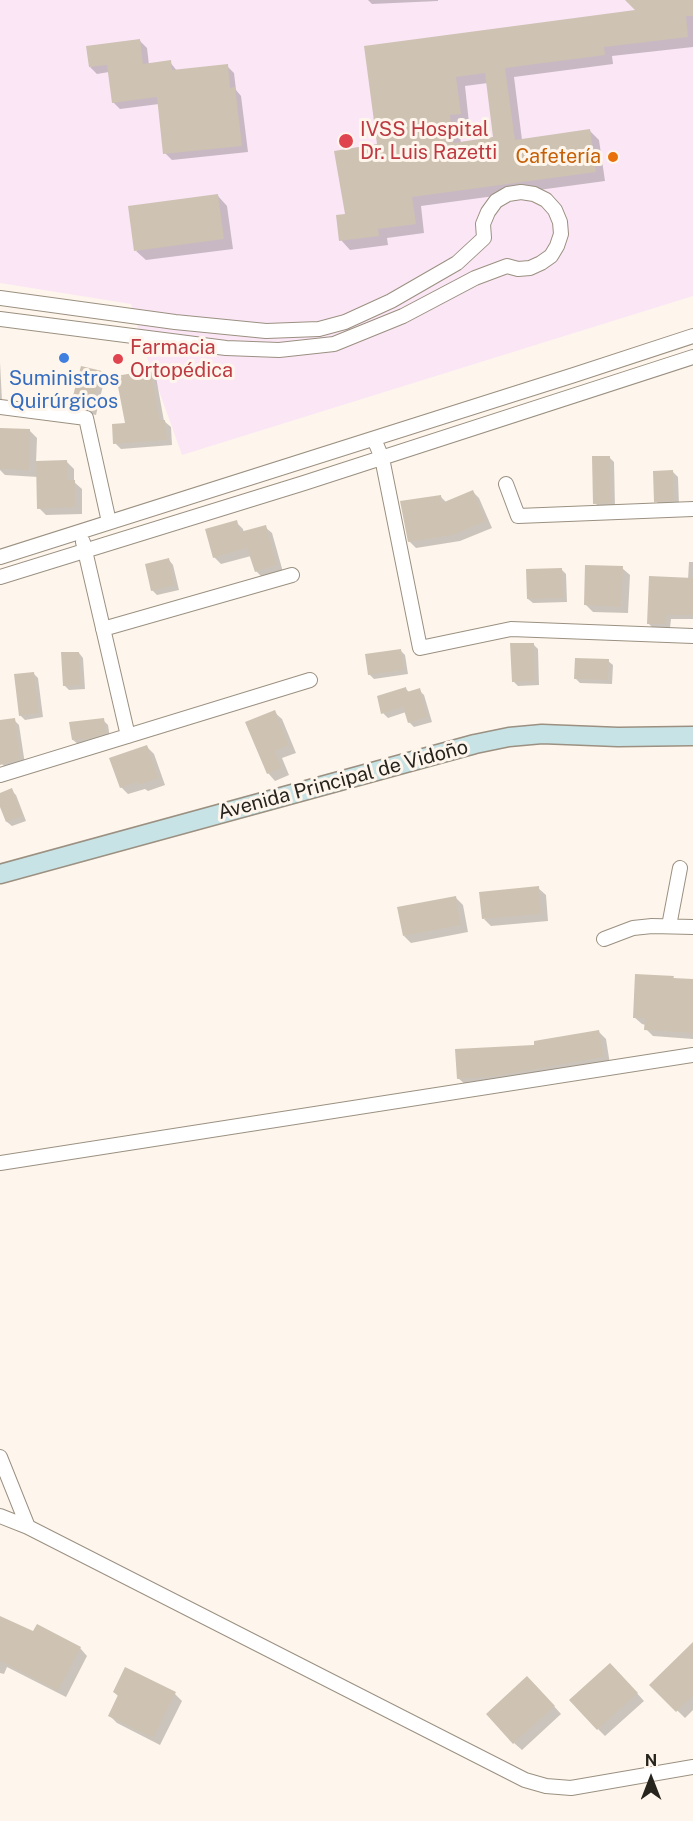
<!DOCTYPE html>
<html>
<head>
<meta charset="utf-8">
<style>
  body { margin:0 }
  #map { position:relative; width:693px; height:1821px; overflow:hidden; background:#fef6ec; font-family:"Public Sans",sans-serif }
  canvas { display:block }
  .north { position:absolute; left:621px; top:1749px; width:60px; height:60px; -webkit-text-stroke:4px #fef6ec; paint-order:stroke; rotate:0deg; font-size:16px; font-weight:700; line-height:24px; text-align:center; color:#27231d }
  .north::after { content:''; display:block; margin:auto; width:21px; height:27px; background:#27231d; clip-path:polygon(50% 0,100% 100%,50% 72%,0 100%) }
</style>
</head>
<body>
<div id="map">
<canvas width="693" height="1821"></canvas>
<div class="north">N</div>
</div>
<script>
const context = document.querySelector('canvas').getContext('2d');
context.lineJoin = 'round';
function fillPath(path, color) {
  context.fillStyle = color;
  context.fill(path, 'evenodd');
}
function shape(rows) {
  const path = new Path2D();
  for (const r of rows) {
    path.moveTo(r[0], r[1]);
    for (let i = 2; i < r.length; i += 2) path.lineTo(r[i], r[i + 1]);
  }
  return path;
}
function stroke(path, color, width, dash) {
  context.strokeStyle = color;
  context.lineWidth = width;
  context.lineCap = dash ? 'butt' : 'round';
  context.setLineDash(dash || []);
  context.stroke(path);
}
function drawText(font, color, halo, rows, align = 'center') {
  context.font = font + ' "Public Sans",sans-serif';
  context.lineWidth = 6;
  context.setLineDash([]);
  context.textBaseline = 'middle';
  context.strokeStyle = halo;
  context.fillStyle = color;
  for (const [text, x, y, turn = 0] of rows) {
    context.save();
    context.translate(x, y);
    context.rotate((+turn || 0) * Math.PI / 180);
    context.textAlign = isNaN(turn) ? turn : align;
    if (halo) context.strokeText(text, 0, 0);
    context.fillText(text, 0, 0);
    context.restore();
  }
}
fillPath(shape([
  [0,0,693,0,693,296,182,455,145,352,131,304,0,283]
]), '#fbe6f6');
fillPath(shape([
  [368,0,438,0,438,1,372,4],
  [627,0,693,0,693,47,612,56,613,64,514,77,522,140,590,131,599,140,605,181,421,206,424,233,387,238,388,245,350,250,341,240,347,215,379,145,365,48,638,11],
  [488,83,495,138,461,143,458,124,469,123,465,86],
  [140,41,147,48,149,65,170,62,177,71,227,66,234,73,236,90,241,96,248,152,172,160,165,153,159,104,120,109,113,102,109,72,97,74,90,67],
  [218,196,227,206,233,249,146,260,136,251],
  [0,362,2,401,0,401],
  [150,371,156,377,164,421,171,427,172,445,121,449,115,443,126,424],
  [101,373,105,377,96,415,77,411,72,406],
  [0,429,29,430,37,438,36,463,67,462,74,469,74,482,82,489,82,514,46,515,39,508,38,477,5,475,0,470],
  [609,457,614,462,615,507,600,508,595,503],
  [673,472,678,477,679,505,660,506,656,501],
  [473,492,479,498,492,528,460,541,416,548,409,541,440,496,447,503],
  [236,522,243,529,244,533,265,527,272,533,283,572,263,578,256,571,251,556,221,564,214,557],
  [169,560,173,565,179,590,157,595,152,590],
  [689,562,693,562,693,619,671,619,670,628,653,628,648,623,688,579],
  [622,568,630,575,628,613,593,612,585,604],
  [561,569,566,574,567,602,533,603,528,599],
  [533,644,538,649,539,685,518,686,513,681],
  [401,651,405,655,408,674,374,679,369,674],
  [79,653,83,658,85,689,69,690,64,685],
  [608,661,613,665,612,684,580,683,576,679],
  [33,673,38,678,43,717,25,720,20,715],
  [406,689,410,693,419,690,424,695,432,722,414,727,409,722,406,712,388,718,383,713],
  [274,712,282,719,296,753,282,758,289,775,275,781,268,773],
  [14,720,19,725,25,764,7,769,2,764,0,722],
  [103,720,108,725,110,738,78,744,73,740],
  [146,746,154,754,165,785,148,791,145,789,128,794,121,787],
  [11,790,16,795,26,821,12,826,7,822,0,803,0,794],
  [538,888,546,895,548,921,491,926,484,919],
  [455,897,463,905,468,932,411,943,404,936],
  [673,977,676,980,693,981,693,1039,653,1036,646,1029,646,1025,642,1024,634,1017],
  [599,1032,606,1039,610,1064,466,1085,458,1078,536,1046],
  [0,1618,34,1633,80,1648,87,1656,66,1697,7,1667,4,1674,0,1673],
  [693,1651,693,1710,685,1718,651,1685],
  [618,1672,644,1701,605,1736,598,1729],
  [535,1685,561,1714,522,1750,514,1743],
  [114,1692,175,1694,182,1701,160,1745,117,1723,110,1716,119,1697]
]), '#0003');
fillPath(shape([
  [625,0,693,0,693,16,686,16,688,37,604,47,605,55,505,68,515,140,590,129,596,172,412,197,416,224,378,229,379,236,339,241,336,215,345,214,334,151,377,144,364,46,635,10],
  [485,73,493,137,453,143,450,115,461,114,456,77],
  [140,39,143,64,171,60,172,70,228,64,230,88,235,87,242,146,163,154,157,97,112,103,107,65,89,67,86,46],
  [218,194,224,239,134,251,128,206],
  [81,366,102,371,91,411,70,407],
  [151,370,160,420,165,420,167,440,113,444,112,424,125,423,116,376],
  [0,428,30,429,29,470,0,469],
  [592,456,610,456,611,503,593,504],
  [67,460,68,480,75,480,76,507,37,509,36,461],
  [673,470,674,501,654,502,653,471],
  [473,490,486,521,453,535,408,542,400,501,441,495,442,503],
  [237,520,240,532,266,525,277,565,255,572,247,548,213,558,205,529],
  [169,558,175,585,151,591,145,564],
  [585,565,623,566,621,607,584,605],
  [562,568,563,598,527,599,526,569],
  [649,576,693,578,693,615,667,615,666,624,647,624],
  [510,643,534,643,535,681,512,682],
  [401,649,404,670,368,675,365,654],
  [61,652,79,652,81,685,63,686],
  [575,658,609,659,608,680,574,679],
  [34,672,39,713,19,716,14,674],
  [406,687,407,692,420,688,428,717,408,723,403,707,381,714,377,696],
  [275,710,289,745,275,751,282,768,267,774,245,722],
  [15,718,21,759,0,765,0,720],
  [104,718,106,733,88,739,72,740,69,722],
  [147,745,159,778,139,785,138,782,120,788,109,758],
  [12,788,23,816,6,822,0,807,0,793],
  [539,886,541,914,482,919,479,892],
  [456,896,461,925,403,936,397,907],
  [635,974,674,976,673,978,693,979,693,1033,644,1030,645,1018,633,1018],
  [599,1030,604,1057,497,1076,457,1079,455,1049,534,1045,534,1041],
  [0,1616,33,1631,37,1624,81,1647,58,1691,0,1661],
  [693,1642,693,1696,676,1712,649,1685],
  [610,1663,638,1693,597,1730,569,1700],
  [125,1667,176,1692,153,1738,108,1716,118,1695,113,1692],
  [527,1676,555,1706,513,1744,486,1714]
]), '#cec2b2');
const street = shape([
  [0,298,175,322,266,331,319,329,345,322,391,301,457,263,484,238,483,224,488,212,496,201,508,194,521,192,534,194,546,200,555,210,560,222,561,234,557,246,551,256,541,263,530,268,518,269,507,266,475,278,403,316,334,344,279,350,226,348,0,319],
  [0,407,86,418,109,522],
  [374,439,382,458,420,648,511,629,693,636],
  [506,484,518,516,693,509],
  [83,542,128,736],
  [0,557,574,375,693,336],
  [0,577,304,483,693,357],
  [103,629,292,575],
  [0,775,310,680],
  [669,926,680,868],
  [604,939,633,928,652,926,693,927],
  [0,1163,693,1055],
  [0,1457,28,1527],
  [0,1516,28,1527,525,1780,546,1786,571,1788,693,1767]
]);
const secondary = shape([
  [0,874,475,744,509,737,542,734,618,737,693,736]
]);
stroke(street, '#9b9081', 16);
stroke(secondary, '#9b9081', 21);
stroke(street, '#fff', 14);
stroke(secondary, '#c7e3e5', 18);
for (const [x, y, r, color] of [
  [346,141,8,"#e0444e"],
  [613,157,6,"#e8710a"],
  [64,358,6,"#3f7fe0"],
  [118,359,6,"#e0444e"]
]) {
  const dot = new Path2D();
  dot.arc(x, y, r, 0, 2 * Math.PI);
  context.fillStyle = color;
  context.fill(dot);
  stroke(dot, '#fef6ec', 2);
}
drawText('20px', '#be3a42', '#fef6ec', [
  ["IVSS Hospital",360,130],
  ["Dr. Luis Razetti",360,153],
  ["Farmacia",130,348],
  ["Ortopédica",130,371]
], 'left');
drawText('20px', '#c56008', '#fef6ec', [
  ["Cafetería",601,157]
], 'right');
drawText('20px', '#366cbe', '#fef6ec', [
  ["Suministros",64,379],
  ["Quirúrgicos",64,402]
]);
drawText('20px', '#27231d', '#fef6ec', [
  ["Avenida Principal de Vidoño",343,780,-15]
]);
</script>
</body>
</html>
